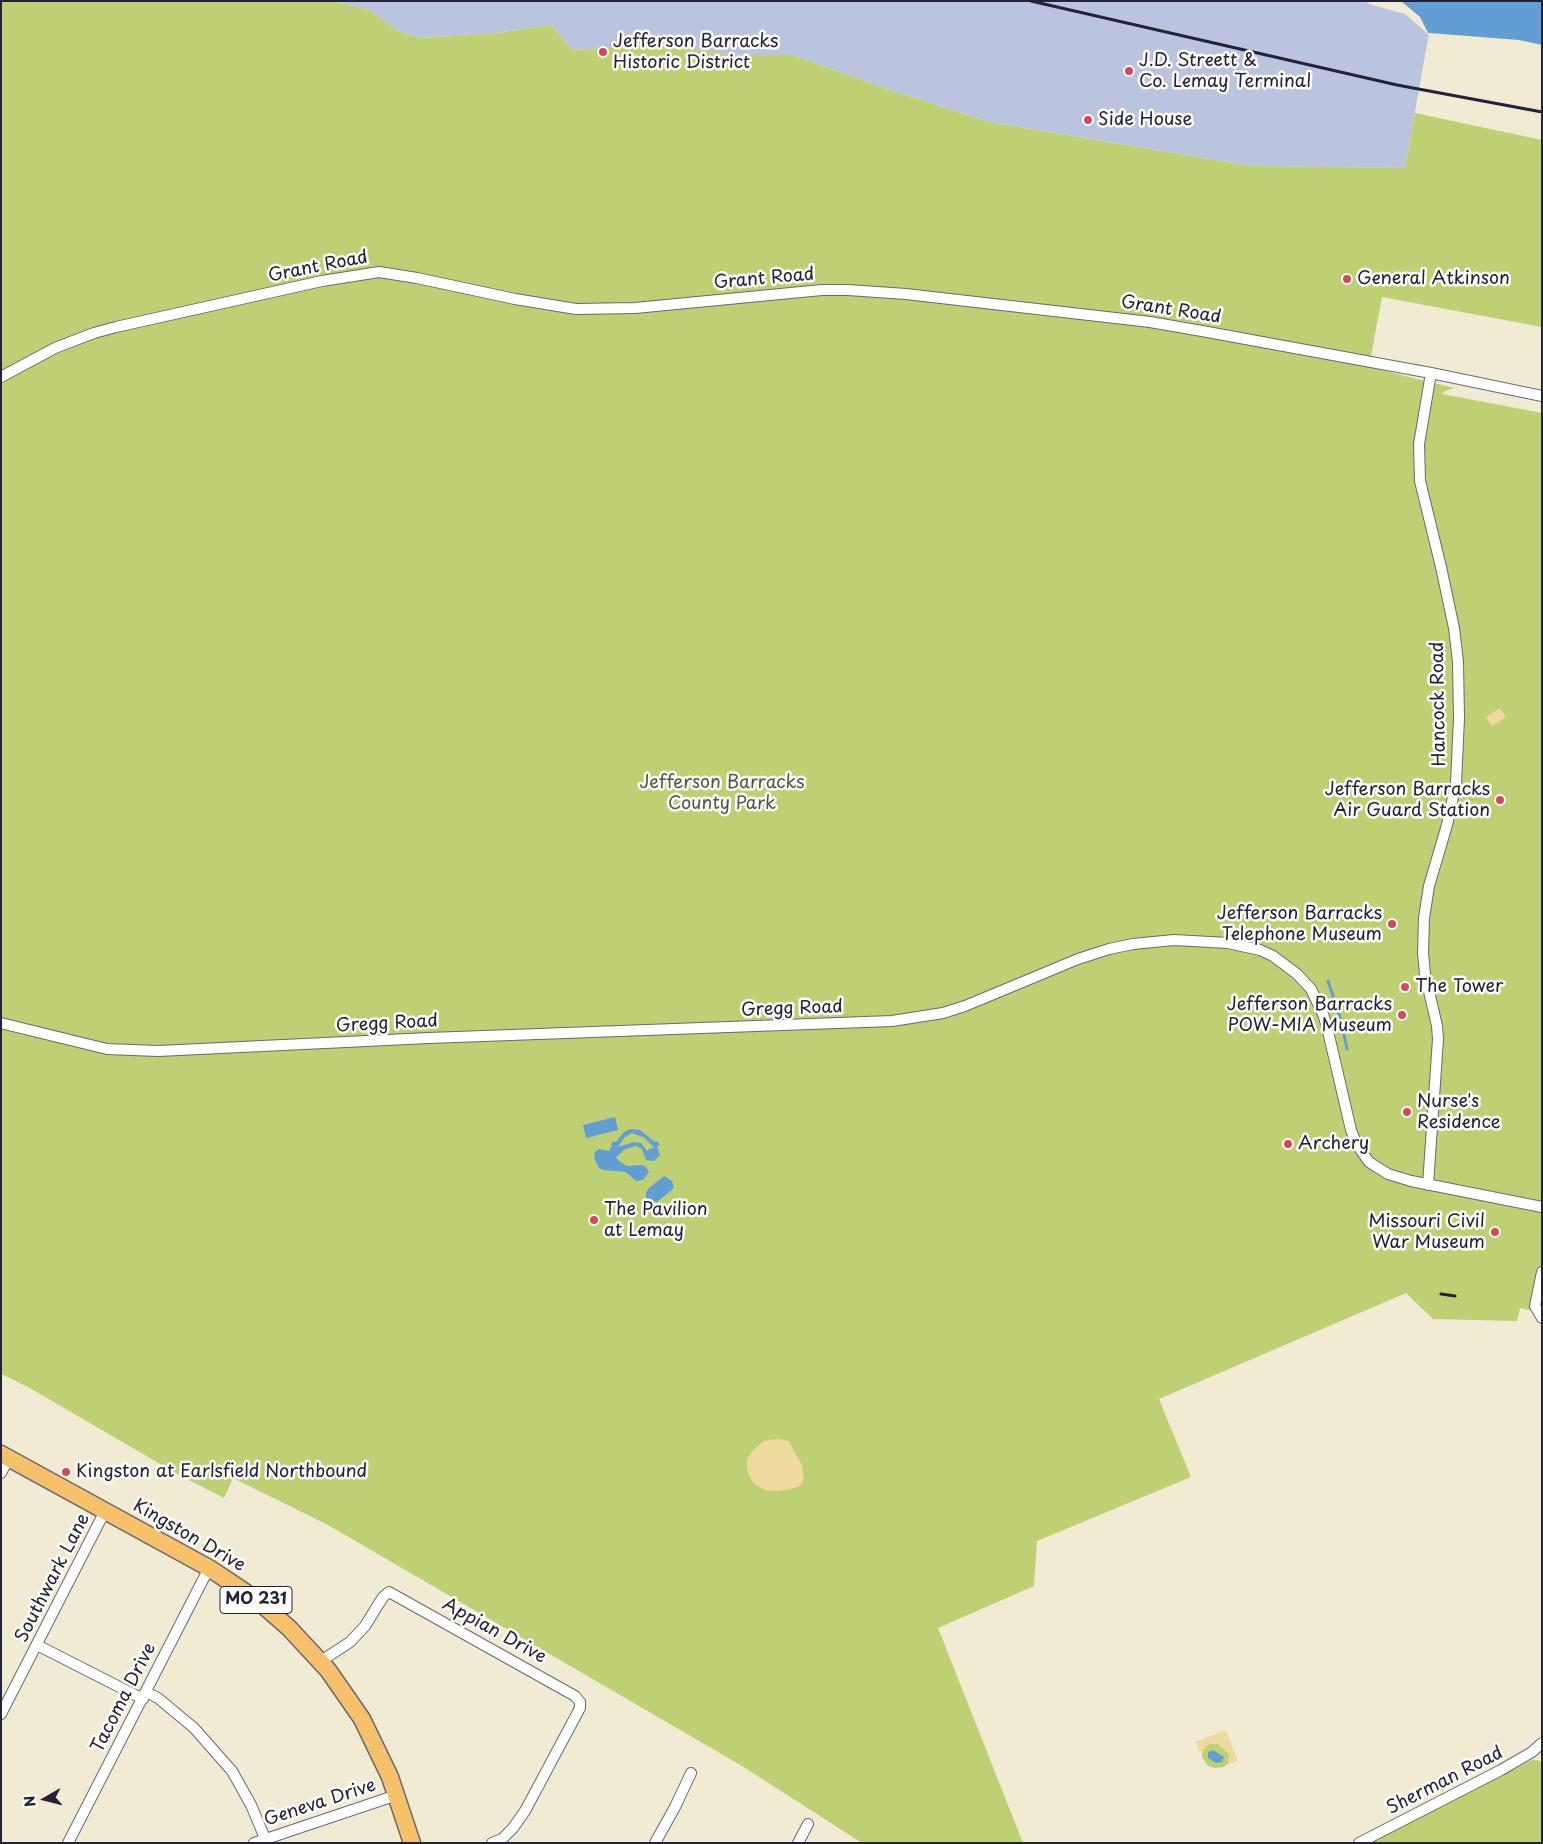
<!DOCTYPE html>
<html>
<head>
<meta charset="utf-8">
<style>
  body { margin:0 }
  #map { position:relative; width:1543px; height:1844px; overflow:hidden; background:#f1ebd4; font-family:"Playpen Sans",sans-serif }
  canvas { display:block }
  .frame { position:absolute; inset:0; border:2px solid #22223b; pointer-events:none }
  .north { position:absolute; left:20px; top:1774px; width:50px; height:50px; -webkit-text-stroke:4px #fdfcf7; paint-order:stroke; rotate:262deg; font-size:14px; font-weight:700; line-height:20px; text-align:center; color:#22223b }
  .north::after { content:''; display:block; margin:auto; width:18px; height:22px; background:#22223b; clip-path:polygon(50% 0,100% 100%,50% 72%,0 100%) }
</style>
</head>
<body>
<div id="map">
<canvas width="1543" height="1844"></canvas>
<div class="frame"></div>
<div class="north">N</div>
</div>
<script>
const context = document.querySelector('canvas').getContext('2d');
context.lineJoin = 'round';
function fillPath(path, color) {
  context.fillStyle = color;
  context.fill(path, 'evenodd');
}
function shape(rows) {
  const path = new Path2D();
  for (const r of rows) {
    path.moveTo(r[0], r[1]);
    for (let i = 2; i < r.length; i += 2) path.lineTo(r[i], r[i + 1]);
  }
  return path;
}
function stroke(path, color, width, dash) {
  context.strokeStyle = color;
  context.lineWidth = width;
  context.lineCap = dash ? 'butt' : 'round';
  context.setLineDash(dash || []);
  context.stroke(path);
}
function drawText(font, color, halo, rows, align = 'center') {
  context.font = font + ' "Playpen Sans",sans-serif';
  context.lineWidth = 5;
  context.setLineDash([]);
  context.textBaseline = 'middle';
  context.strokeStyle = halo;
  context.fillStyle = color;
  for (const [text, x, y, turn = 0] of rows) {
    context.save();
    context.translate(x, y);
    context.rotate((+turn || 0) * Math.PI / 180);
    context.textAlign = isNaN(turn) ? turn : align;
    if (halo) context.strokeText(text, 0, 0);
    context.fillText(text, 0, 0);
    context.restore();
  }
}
fillPath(shape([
  [332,1,1370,1,1406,12,1429,33,1405,168,1250,166,989,122,878,86,793,55,730,55,661,45,572,50,551,25,490,34,420,38,398,31,369,10]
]), '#bac4de');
fillPath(shape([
  [1,1,332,1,369,10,398,31,420,38,490,34,551,25,572,50,661,45,730,55,793,55,878,86,989,122,1250,166,1405,168,1415,113,1542,140,1542,327,1382,297,1369,367,1454,388,1445,391,1442,394,1542,413,1542,1313,1520,1308,1517,1321,1433,1319,1406,1293,1159,1399,1191,1477,1037,1541,1034,1586,938,1628,1023,1843,862,1843,742,1766,328,1525,233,1478,224,1498,179,1475,28,1387,1,1374],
  [1213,1743,1218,1744,1229,1754,1229,1760,1228,1764,1224,1767,1215,1768,1208,1766,1202,1757,1202,1753,1204,1746],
  [1532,1760,1538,1760,1542,1763,1542,1843,1372,1843]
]), '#bed073');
fillPath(shape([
  [1500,708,1506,717,1492,726,1486,717],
  [778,1439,789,1441,802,1465,804,1478,800,1486,787,1490,768,1491,755,1485,750,1478,747,1469,747,1459,754,1449,764,1441],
  [1226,1730,1238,1761,1228,1764,1229,1754,1218,1744,1207,1744,1202,1753,1199,1751,1195,1742]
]), '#eeda9e');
fillPath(shape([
  [1370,1,1542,1,1542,45,1519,40,1429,33,1406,12],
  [615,1117,618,1130,586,1138,583,1125],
  [630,1129,640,1130,655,1142,657,1141,660,1145,657,1146,660,1155,654,1161,646,1160,642,1149,636,1146,625,1149,616,1157,619,1161,627,1166,642,1165,646,1167,649,1172,643,1180,636,1181,626,1172,603,1170,599,1168,594,1158,595,1152,599,1149,609,1151,612,1146,611,1144,614,1141,616,1142,624,1132],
  [632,1133,645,1138,654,1148,649,1149,647,1151,641,1143,634,1142,618,1147,625,1137],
  [664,1176,672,1181,674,1188,657,1202,646,1200,646,1192,649,1188],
  [1213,1750,1224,1757,1222,1762,1216,1763,1208,1758,1208,1752]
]), '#629ed3');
fillPath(shape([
  [1367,1,1401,1,1420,17,1429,35,1405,14,1369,4]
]), '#f1ebd4');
stroke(shape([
  [1328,981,1341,1020,1347,1049]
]), '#629ed3', 3);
const minor = shape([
  [1,377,55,348,94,333,116,327,322,281,379,272,417,278,515,299,576,309,635,308,822,290,848,290,906,294,1150,322,1202,331,1431,373,1542,396],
  [1,1023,107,1049,158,1051,429,1038,892,1021,943,1013,965,1006,1078,959,1109,949,1133,944,1174,940,1228,943,1260,950,1273,956,1297,974,1311,989,1323,1014,1327,1027,1351,1130,1356,1143,1369,1162,1388,1174,1411,1181,1542,1207],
  [1428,1185,1438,1039,1437,1026,1425,974,1423,953,1424,918,1429,886,1447,825,1456,783,1459,718,1458,662,1454,628,1441,567,1420,481,1419,444,1431,373],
  [1542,1272,1535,1306,1542,1318],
  [1,1473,9,1458],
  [37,1645,143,1699],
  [321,1661,350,1642,365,1626,383,1597,389,1592,575,1696,580,1702,580,1708,525,1811,513,1828,502,1839,492,1843],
  [146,1692,158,1698,194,1728,232,1771,251,1805,267,1843],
  [1,1714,105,1511],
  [68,1843,209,1568],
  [254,1843,397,1795],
  [655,1843,675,1807,691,1773],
  [798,1843,808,1824],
  [1359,1843,1501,1770,1532,1752,1542,1743]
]);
const primary = shape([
  [1,1454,209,1568,257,1600,289,1628,328,1670,362,1719,390,1777,412,1843]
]);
stroke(minor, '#6a6871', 12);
stroke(primary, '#6a6871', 19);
stroke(minor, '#fff', 10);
stroke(primary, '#f7c06b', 16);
stroke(shape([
  [1031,1,1397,85,1542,112],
  [1441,1294,1455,1296]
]), '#22223b', 3);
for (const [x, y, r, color] of [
  [603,52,5,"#d1495b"],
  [1129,71,5,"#d1495b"],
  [1088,120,5,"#d1495b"],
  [1347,279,5,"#d1495b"],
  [1500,800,5,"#d1495b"],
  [1392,924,5,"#d1495b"],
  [1405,987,5,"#d1495b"],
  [1402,1015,5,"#d1495b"],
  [1407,1112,5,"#d1495b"],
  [1288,1144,5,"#d1495b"],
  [594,1220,5,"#d1495b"],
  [1495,1232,5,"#d1495b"],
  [66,1472,5,"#d1495b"]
]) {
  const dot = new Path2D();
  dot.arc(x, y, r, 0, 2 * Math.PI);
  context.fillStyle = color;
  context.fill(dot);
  stroke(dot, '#fdfcf7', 2);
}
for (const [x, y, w] of [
  [256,1600,72]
]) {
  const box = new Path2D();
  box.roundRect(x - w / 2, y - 13.5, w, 27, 4);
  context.fillStyle = '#fdfcf7';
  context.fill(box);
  stroke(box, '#22223b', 1);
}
drawText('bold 16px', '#22223b', null, [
  ["MO 231",256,1600]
]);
drawText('18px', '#22223b', '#fdfcf7', [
  ["Jefferson Barracks",613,42],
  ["Historic District",613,63],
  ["J.D. Streett &",1139,61],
  ["Co. Lemay Terminal",1139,82],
  ["Side House",1098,120],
  ["General Atkinson",1357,279],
  ["Jefferson Barracks",1490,790,"right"],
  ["Air Guard Station",1490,811,"right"],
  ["Jefferson Barracks",1382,914,"right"],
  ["Telephone Museum",1382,935,"right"],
  ["The Tower",1415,987],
  ["Jefferson Barracks",1392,1005,"right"],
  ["POW-MIA Museum",1392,1026,"right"],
  ["Nurse's",1417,1102],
  ["Residence",1417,1123],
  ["Archery",1298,1144],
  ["The Pavilion",604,1210],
  ["at Lemay",604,1231],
  ["Missouri Civil",1485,1222,"right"],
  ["War Museum",1485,1243,"right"],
  ["Kingston at Earlsfield Northbound",76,1472]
], 'left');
drawText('18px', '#22223b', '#fdfcf7', [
  ["Grant Road",318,267,-11],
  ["Grant Road",764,279,-5],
  ["Grant Road",1171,310,9],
  ["Hancock Road",1439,704,-91],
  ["Gregg Road",792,1009,-2],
  ["Gregg Road",387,1024,-3],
  ["Kingston Drive",189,1536,30],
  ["Southwark Lane",53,1578,-63],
  ["Appian Drive",494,1631,29],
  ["Tacoma Drive",124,1698,-63],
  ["Sherman Road",1445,1781,-27],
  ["Geneva Drive",320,1803,-18]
]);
drawText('18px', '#51564c', '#fdfcf7', [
  ["Jefferson Barracks",722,783],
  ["County Park",722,804]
]);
</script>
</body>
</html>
